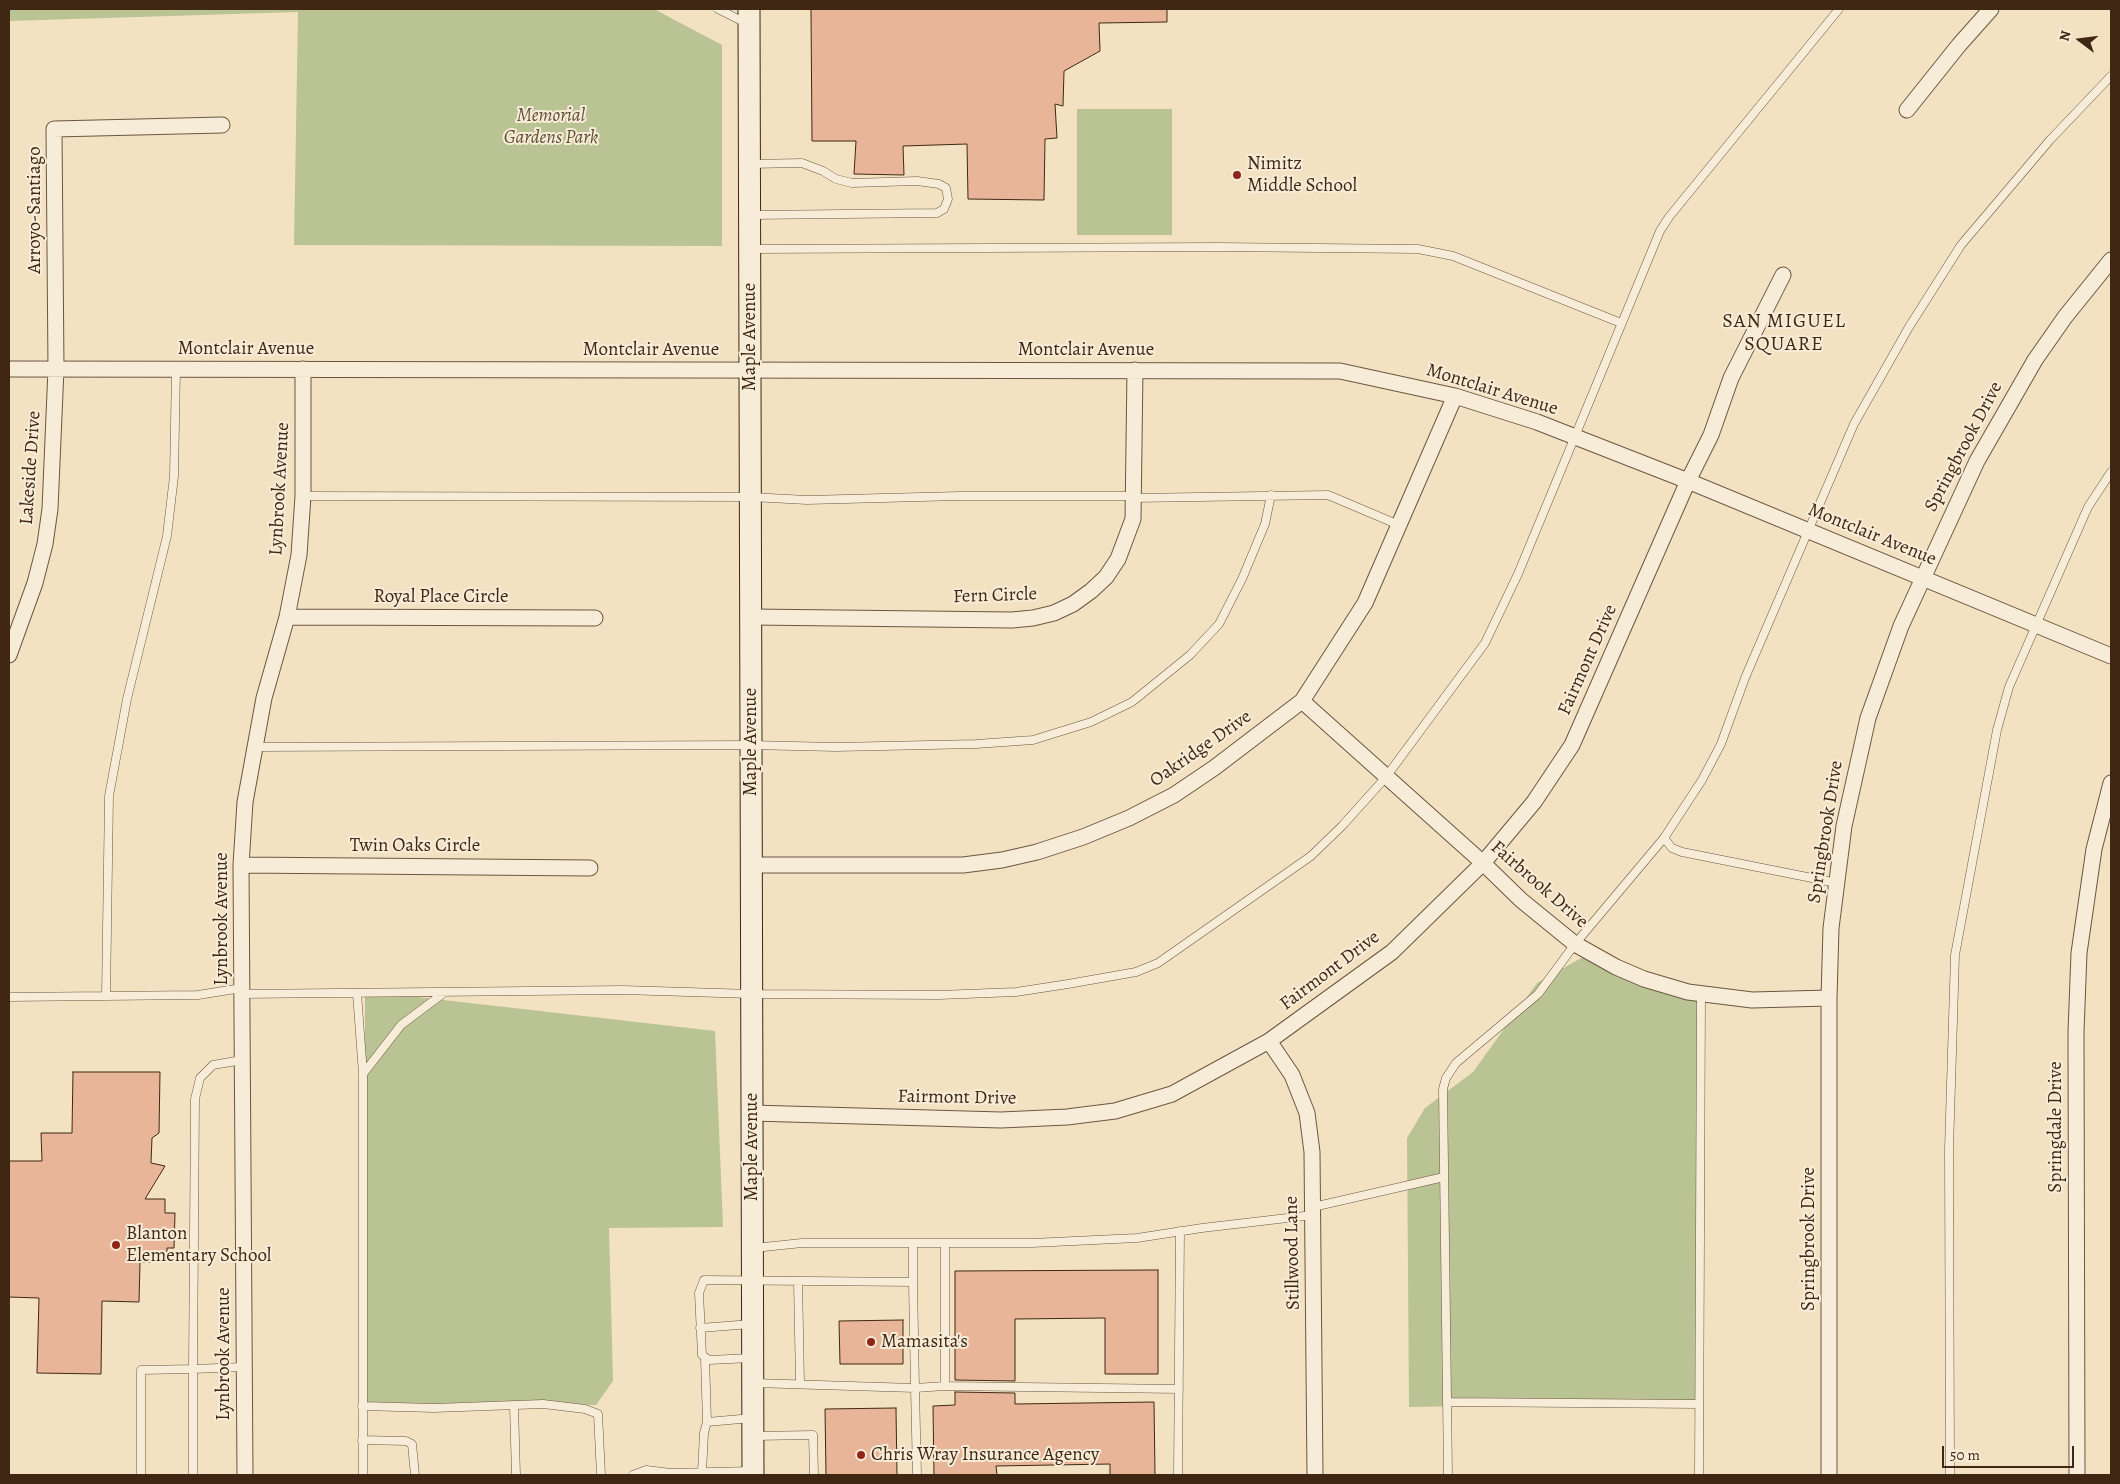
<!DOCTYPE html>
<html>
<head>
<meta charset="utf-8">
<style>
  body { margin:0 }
  #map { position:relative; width:2120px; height:1484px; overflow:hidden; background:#f2e2c2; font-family:Alegreya,serif }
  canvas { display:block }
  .frame { position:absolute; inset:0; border:10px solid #3f2714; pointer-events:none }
  .north { position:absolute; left:2055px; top:15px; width:50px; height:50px; -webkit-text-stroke:4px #f7ecd7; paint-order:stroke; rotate:285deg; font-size:14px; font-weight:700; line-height:20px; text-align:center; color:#3f2714 }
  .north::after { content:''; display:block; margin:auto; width:18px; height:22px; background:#3f2714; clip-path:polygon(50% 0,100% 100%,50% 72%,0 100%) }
  .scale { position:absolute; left:1942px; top:1446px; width:132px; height:22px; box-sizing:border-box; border:2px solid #3f2714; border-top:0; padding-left:6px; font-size:15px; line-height:18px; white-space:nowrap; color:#3f2714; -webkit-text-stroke:4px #f7ecd7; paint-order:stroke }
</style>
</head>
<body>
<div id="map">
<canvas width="2120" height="1484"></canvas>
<div class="frame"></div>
<div class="north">N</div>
<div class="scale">50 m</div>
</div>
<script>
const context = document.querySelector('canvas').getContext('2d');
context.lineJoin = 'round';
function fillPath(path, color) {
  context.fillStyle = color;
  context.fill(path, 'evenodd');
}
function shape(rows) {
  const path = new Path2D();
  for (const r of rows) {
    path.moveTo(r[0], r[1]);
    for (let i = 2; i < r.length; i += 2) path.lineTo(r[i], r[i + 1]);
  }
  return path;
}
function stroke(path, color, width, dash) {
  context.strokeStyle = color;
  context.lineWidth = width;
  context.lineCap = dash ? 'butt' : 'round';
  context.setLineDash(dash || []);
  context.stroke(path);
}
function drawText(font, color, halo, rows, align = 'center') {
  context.font = font + ' Alegreya,serif';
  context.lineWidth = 4;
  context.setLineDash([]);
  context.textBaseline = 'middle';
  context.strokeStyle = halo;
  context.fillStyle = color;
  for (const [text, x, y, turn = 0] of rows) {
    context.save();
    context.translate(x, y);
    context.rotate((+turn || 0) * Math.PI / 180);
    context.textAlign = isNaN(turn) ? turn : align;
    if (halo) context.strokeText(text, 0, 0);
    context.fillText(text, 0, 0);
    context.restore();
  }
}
fillPath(shape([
  [9,9,654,9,722,45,722,246,294,245,298,12,9,21],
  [1077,109,1172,109,1172,235,1077,235],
  [1590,953,1701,995,1700,1402,1409,1407,1407,1138,1425,1108,1473,1072,1537,983],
  [365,991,715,1031,723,1227,609,1228,613,1381,596,1405,365,1404]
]), '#bac393');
const building = shape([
  [811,9,1167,9,1167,22,1099,23,1100,51,1064,71,1063,106,1055,104,1057,138,1045,139,1044,200,968,199,967,144,903,146,904,175,854,174,856,141,812,141,811,9],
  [73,1072,160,1072,159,1133,152,1138,151,1163,165,1166,145,1199,165,1199,165,1213,175,1213,174,1248,167,1248,167,1262,140,1262,139,1302,102,1301,101,1374,37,1373,39,1298,9,1297,9,1161,42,1161,41,1133,72,1133,73,1072],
  [1158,1270,1158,1374,1105,1374,1105,1318,1015,1319,1015,1381,955,1380,955,1271,1158,1270],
  [903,1320,903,1364,840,1364,839,1321,903,1320],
  [955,1392,1015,1393,1015,1404,1154,1402,1155,1475,1110,1475,1110,1464,996,1466,997,1475,934,1475,933,1406,955,1405,955,1392],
  [896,1408,897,1475,826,1475,825,1409,896,1408]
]);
fillPath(building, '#e8b599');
stroke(building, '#3f2714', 1);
const service = shape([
  [718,9,748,24],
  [750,215,937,213,944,209,948,199,946,188,939,184,917,181,852,183,836,179,823,171,802,163,750,164],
  [751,249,1218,247,1418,249,1453,256,1621,323],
  [303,496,751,497,807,500,959,496,1134,496],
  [1134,498,1328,495,1399,525],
  [255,747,751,745,836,747,976,744,1033,740,1091,722,1132,702,1190,655,1219,624,1242,579,1265,524,1271,495],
  [1664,838,1672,848,1682,852,1837,883],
  [357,993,363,1074,363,1475],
  [242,994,623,990,752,994,939,995,1016,992,1068,984,1136,972,1158,963,1311,856,1342,826,1386,777,1485,643,1518,574,1660,231,1669,217,1839,9],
  [106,996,109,796,127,699,167,536,174,476,176,369],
  [9,997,198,995,242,988],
  [242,1060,213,1065,200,1078,195,1099,193,1369,244,1367],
  [363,1074,401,1025,445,992],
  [1313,1207,1444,1177],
  [945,1243,945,1386],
  [754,1248,802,1243,1032,1243,1137,1238,1202,1228,1313,1215],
  [798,1281,800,1383],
  [913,1282,915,1388,945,1386,1179,1389],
  [700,1328,751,1324],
  [705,1358,707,1422],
  [751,1358,709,1360,702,1355,699,1293,704,1280,913,1282,913,1243],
  [754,1383,915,1388,917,1475],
  [1448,1402,1699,1404],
  [362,1406,434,1408,543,1404,585,1409,598,1414,601,1475],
  [514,1406,516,1475],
  [755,1436,813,1435,814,1475],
  [362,1440,406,1441,412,1444,415,1475],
  [702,1472,704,1433,707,1422,752,1418],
  [141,1475,141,1370,193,1369,193,1475],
  [633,1475,646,1470,671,1473,752,1471],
  [1178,1475,1180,1231],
  [1448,1475,1443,1089,1446,1078,1456,1063,1538,994,1575,944,1664,838,1702,780,1721,744,1745,678,1854,424,1909,327,1961,245,2050,140,2111,76],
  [1699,1475,1701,994],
  [1950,1475,1949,1149,1955,955,1997,730,2009,687,2088,507,2111,472]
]);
const minor = shape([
  [1907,110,1959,45,1991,9],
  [9,369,1340,371,1455,396,1537,422,1688,481,2111,656],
  [287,617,595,618],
  [751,617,1012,620,1033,618,1054,613,1073,604,1091,591,1106,577,1118,559,1133,519,1135,370],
  [9,655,35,583,45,544,50,509,56,369,54,129,222,125],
  [1302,701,1483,863,1521,900,1575,944,1616,967,1644,979,1688,992,1752,1000,1829,998],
  [241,865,590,868],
  [752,865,963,865,1002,860,1037,852,1083,837,1129,818,1174,795,1214,768,1302,701,1365,603,1455,396],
  [1269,1041,1292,1075,1307,1113,1312,1152,1315,1475],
  [752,1113,1001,1120,1067,1117,1115,1111,1172,1094,1269,1041,1392,952,1483,863,1534,802,1572,745,1688,481,1711,435,1731,378,1783,275],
  [245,1475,241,865,245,802,264,698,287,617,299,555,303,496,303,369],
  [1829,1475,1829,998,1831,928,1844,826,1868,718,1901,626,1977,461,2035,360,2065,317,2111,260],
  [2077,1475,2076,1032,2079,953,2094,849,2111,783]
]);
const secondary = shape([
  [749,9,753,1475]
]);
stroke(service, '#6c5640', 9);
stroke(minor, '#6c5640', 17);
stroke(secondary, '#3f2714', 23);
stroke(service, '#f7ecd7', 8);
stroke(minor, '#f7ecd7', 15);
stroke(secondary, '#f7ecd7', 21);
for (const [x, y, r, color] of [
  [1237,175,5,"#8f2418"],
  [116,1245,5,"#8f2418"],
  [871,1342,5,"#8f2418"],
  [861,1455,5,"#8f2418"]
]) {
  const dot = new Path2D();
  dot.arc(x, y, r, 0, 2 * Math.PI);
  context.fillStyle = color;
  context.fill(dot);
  stroke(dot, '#f7ecd7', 2);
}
drawText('italic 19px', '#5e4e34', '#f7ecd7', [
  ["Memorial",551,116],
  ["Gardens Park",551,138]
]);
drawText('19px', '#3f2714', '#f7ecd7', [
  ["Nimitz",1247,164],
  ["Middle School",1247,186],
  ["Blanton",126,1234],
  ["Elementary School",126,1256],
  ["Mamasita's",881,1342],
  ["Chris Wray Insurance Agency",871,1455]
], 'left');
drawText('19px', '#3f2714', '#f7ecd7', [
  ["Arroyo-Santiago",35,210,-90],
  ["Maple Avenue",750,337,-90],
  ["Montclair Avenue",246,349],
  ["Montclair Avenue",651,350],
  ["Montclair Avenue",1086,350],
  ["Montclair Avenue",1492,390,17],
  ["Springbrook Drive",1964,447,-62],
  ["Lakeside Drive",31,468,-86],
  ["Lynbrook Avenue",280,489,-87],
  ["Montclair Avenue",1872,535,22],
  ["Fern Circle",995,596,-2],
  ["Royal Place Circle",441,597],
  ["Fairmont Drive",1588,660,-66],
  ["Maple Avenue",751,742,-90],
  ["Oakridge Drive",1201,749,-35],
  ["Springbrook Drive",1826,832,-81],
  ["Twin Oaks Circle",415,846],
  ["Fairbrook Drive",1539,885,41],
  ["Lynbrook Avenue",222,919,-90],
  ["Fairmont Drive",1330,971,-37],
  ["Fairmont Drive",957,1098,1],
  ["Springdale Drive",2056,1127,-90],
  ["Maple Avenue",752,1147,-90],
  ["Springbrook Drive",1809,1239,-90],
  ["Stillwood Lane",1293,1253,-91],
  ["Lynbrook Avenue",224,1354,-90]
]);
context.letterSpacing = '1px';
drawText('20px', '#3f2714', '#f7ecd7', [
  ["SAN MIGUEL",1784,322],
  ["SQUARE",1784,345]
]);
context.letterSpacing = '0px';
</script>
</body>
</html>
